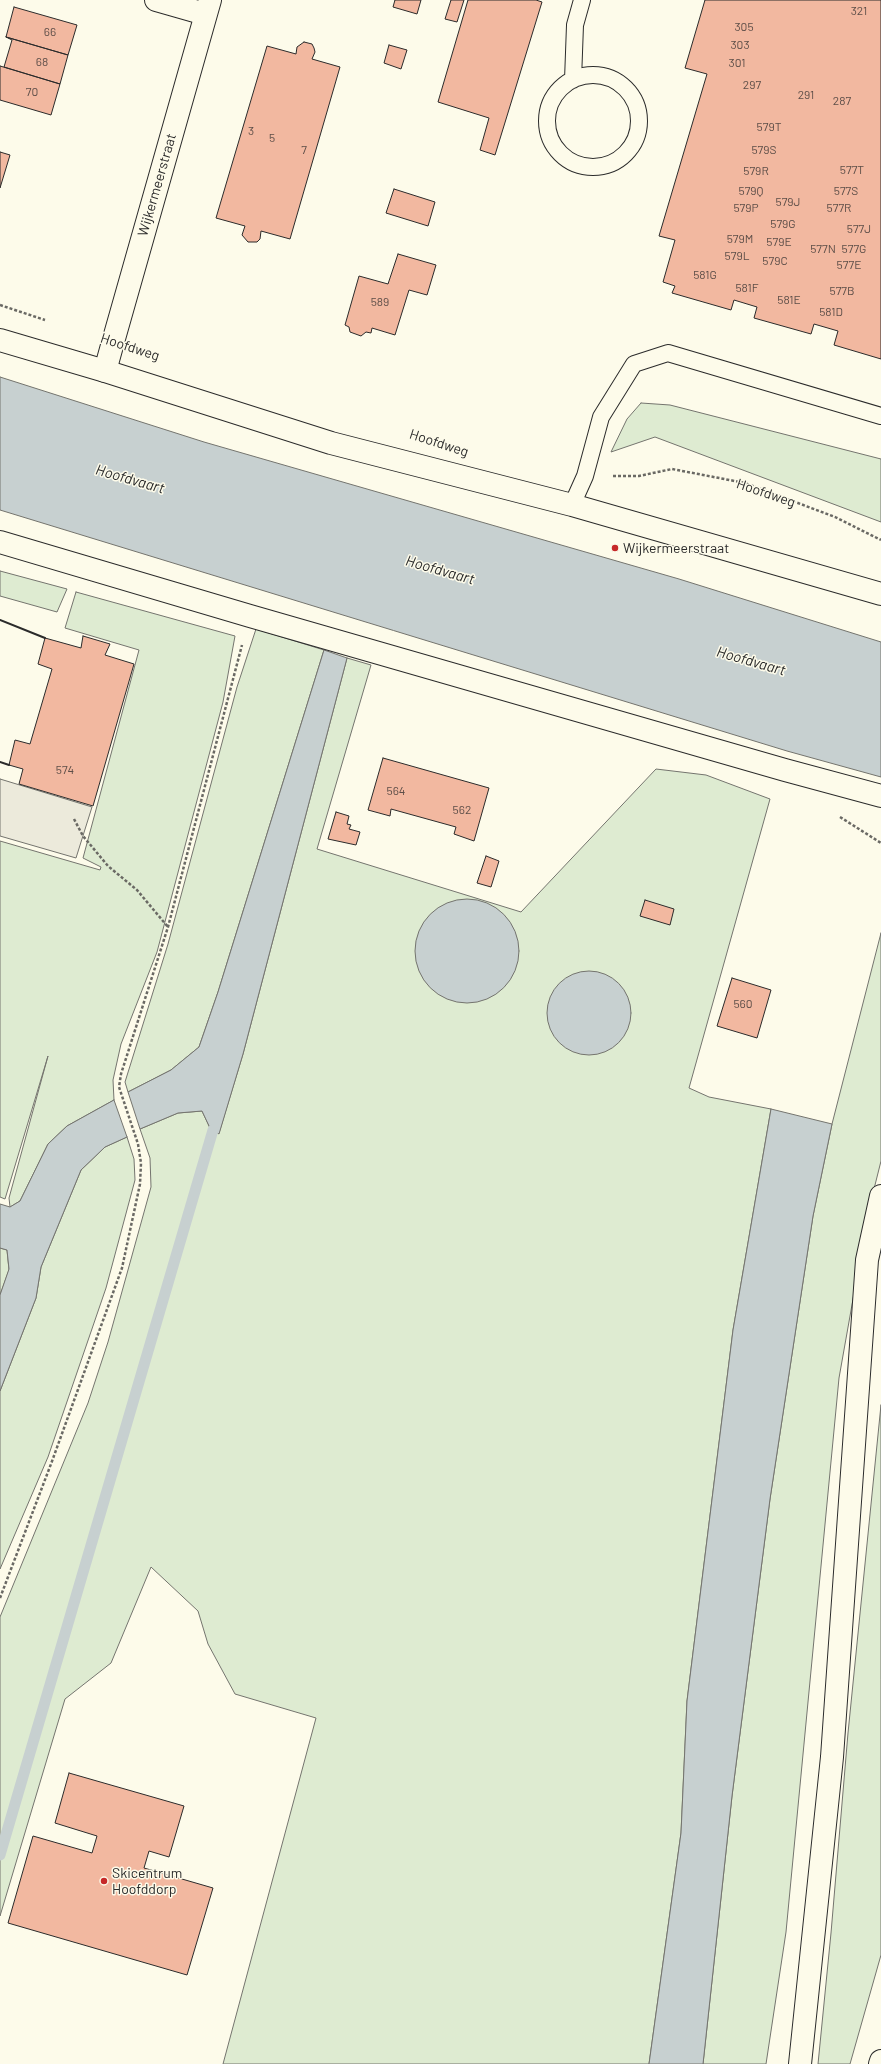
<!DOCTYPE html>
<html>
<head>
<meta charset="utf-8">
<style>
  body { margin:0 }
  canvas { display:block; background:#fdfbea }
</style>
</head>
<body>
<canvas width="881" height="2064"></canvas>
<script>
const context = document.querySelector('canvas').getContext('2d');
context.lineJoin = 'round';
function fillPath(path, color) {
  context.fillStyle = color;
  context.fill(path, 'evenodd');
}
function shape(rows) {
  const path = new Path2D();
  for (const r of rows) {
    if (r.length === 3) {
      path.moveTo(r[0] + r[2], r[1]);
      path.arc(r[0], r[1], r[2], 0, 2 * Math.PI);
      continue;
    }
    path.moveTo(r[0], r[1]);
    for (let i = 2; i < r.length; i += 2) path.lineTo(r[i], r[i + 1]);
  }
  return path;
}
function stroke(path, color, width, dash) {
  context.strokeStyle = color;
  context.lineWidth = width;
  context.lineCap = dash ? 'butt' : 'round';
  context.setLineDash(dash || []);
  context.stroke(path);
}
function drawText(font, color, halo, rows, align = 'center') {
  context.font = font + ' Barlow,sans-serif';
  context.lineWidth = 3;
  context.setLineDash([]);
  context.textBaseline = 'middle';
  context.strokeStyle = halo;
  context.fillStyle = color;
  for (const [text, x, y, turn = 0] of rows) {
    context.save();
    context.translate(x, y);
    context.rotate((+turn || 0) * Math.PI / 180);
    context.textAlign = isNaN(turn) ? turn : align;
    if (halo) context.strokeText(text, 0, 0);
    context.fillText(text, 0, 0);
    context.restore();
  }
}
const green = shape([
  [641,403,670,405,881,459,881,522,655,437,611,452,627,419,641,403],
  [0,571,67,589,57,612,0,596,0,571],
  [76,592,235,636,223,702,157,952,121,1044,113,1080,114,1100,67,1126,48,1144,20,1201,10,1207,9,1198,48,1056,5,1199,0,1197,0,841,100,870,101,867,83,858,139,650,65,628,76,592],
  [256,629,324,650,218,992,199,1047,171,1070,128,1092,125,1082,168,944,237,687,256,629],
  [347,658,371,665,317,849,521,912,656,769,706,775,770,799,689,1088,709,1097,771,1109,733,1330,687,1701,681,1833,649,2064,223,2064,316,1718,235,1694,208,1644,198,1611,151,1567,111,1663,65,1699,0,1916,0,1617,88,1403,108,1342,151,1187,150,1158,140,1129,178,1113,202,1111,210,1128,219,1133,243,1054,347,658],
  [881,933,881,1161,869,1209,839,1378,786,1932,766,2064,703,2064,732,1796,770,1499,813,1216,832,1124,881,933],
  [127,1137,134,1159,135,1180,106,1288,48,1457,0,1569,0,1391,36,1298,41,1267,81,1170,105,1147,127,1137],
  [0,1248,7,1250,9,1270,0,1295,0,1248],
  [881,1405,881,1955,850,2064,818,2064,831,1933,848,1733,881,1405]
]);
fillPath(green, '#deebd1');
stroke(green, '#74746e', 1);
const parking = shape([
  [0,779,92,807,76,858,0,836,0,779]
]);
fillPath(parking, '#eceadb');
stroke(parking, '#74746e', 1);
const water = shape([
  [0,377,204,442,679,579,881,642,881,777,787,751,0,510,0,377],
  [324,650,347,658,243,1054,219,1134,210,1128,202,1111,178,1113,140,1129,128,1092,171,1070,199,1047,218,992,324,650],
  [467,951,52],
  [589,1013,42],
  [114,1100,127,1137,105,1147,81,1170,41,1267,36,1298,0,1391,0,1295,9,1269,7,1250,0,1248,0,1204,10,1207,20,1201,48,1144,67,1126,114,1100],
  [771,1109,832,1124,813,1216,770,1499,732,1796,703,2064,649,2064,681,1833,687,1701,733,1330,771,1109]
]);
fillPath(water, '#c7d0d0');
stroke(water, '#74746e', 1);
stroke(shape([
  [0,1855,213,1130]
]), '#c7d0d0', 11);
const building = shape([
  [395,0,421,0,417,14,393,7,395,0],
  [451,0,464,0,457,22,445,19,451,0],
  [468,0,536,0,542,2,495,155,480,150,489,118,438,102,468,0],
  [705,0,881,0,881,359,834,345,838,331,814,324,811,334,754,318,757,307,734,300,731,310,672,293,675,286,663,282,675,240,659,236,707,74,685,68,705,0],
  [14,7,77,25,68,55,6,37,14,7],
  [6,37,68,55,60,84,4,67,12,40,6,37],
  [304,42,312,44,314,48,315,52,312,59,340,67,290,239,261,231,260,239,257,242,248,242,242,235,245,226,216,218,267,46,296,54,297,47,304,42],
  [389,45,407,50,401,69,384,63,389,45],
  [0,66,60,84,51,115,0,100,0,66],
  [0,152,10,155,0,188,0,152],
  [394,189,435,202,428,226,386,213,394,189],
  [398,254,436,265,427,295,409,290,395,335,372,328,371,333,366,332,361,336,350,332,349,327,345,325,359,276,388,284,398,254],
  [83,636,110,644,105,655,134,664,93,806,19,784,23,769,9,765,15,740,30,744,52,669,38,664,45,638,81,648,83,636],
  [383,758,489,788,474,841,454,834,456,827,391,809,390,816,368,810,383,758],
  [336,812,349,816,347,824,351,825,349,829,360,832,356,845,328,839,336,812],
  [486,856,499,861,491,887,477,883,486,856],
  [645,900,674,909,670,925,640,916,645,900],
  [732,978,771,990,757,1038,717,1026,732,978],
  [69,1773,184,1806,169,1857,149,1851,144,1868,213,1888,187,1975,8,1923,33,1836,92,1853,97,1836,55,1823,69,1773]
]);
fillPath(building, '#f2b8a0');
stroke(building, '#2b2b2b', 1);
const service = shape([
  [593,121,46],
  [573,80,575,25,582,0],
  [572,505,585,476,601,417,634,364,668,353,881,416]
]);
const minor = shape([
  [156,0,205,14],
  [105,371,113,342]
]);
const tertiary = shape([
  [0,340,105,371,331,443,572,505,881,594],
  [113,342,210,0],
  [0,542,250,616,785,770,881,796]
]);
const trunk = shape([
  [800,2064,832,1757,867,1260,881,1196],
  [880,2064,881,2061]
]);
stroke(service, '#2b2b2b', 18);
stroke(minor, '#2b2b2b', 24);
stroke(tertiary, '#2b2b2b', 24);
stroke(trunk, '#2b2b2b', 24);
stroke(shape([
  [0,305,45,320],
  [613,476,639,476,672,469,745,483,835,517,881,540],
  [840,817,881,843],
  [74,819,83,836,108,866,137,890,168,927],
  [0,1598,51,1464,122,1268,140,1184,141,1163,138,1144,119,1087,121,1074,168,927,242,645]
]), '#6a6964', 2.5, [3, 2]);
stroke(service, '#fdfbea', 16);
stroke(minor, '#fdfbea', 22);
stroke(tertiary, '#fdfbea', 22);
stroke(trunk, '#fdfbea', 22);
stroke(shape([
  [0,620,45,638],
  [0,762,9,765]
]), '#2b2b2b', 2);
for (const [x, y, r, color] of [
  [615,548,4,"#c62828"],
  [104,1881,4,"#c62828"]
]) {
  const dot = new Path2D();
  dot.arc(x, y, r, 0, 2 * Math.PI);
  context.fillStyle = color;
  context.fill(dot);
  stroke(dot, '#fdfbea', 1.5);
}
drawText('12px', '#5d4e48', null, [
  ["321",859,11],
  ["305",744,27],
  ["66",50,32],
  ["303",740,45],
  ["68",42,62],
  ["301",737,63],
  ["297",752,85],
  ["70",32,92],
  ["291",806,95],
  ["287",842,101],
  ["579T",769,127],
  ["3",251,131],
  ["5",272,138],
  ["7",304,150],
  ["579S",764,150],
  ["577T",852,170],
  ["579R",756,171],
  ["579Q",751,191],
  ["577S",846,191],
  ["579J",788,202],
  ["579P",746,208],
  ["577R",839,208],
  ["579G",783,224],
  ["577J",859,229],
  ["579M",740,239],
  ["579E",779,242],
  ["577N",823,249],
  ["577G",854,249],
  ["579L",737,256],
  ["579C",775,261],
  ["577E",849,265],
  ["581G",705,275],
  ["581F",747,288],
  ["577B",842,291],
  ["581E",789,300],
  ["589",380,302],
  ["581D",831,312],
  ["574",65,770],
  ["564",396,791],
  ["562",462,810],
  ["560",743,1004]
]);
drawText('14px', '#2b2b2b', '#fdfbea', [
  ["Wijkermeerstraat",157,185,-74],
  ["Hoofdweg",130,347,18],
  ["Hoofdweg",439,443,18],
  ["Hoofdweg",766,493,19]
]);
drawText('14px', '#2b2b2b', '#fdfbea', [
  ["Wijkermeerstraat",623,548],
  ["Skicentrum",112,1873],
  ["Hoofddorp",112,1889]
], 'left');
drawText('italic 15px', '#2b2b2b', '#fdfbea', [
  ["Hoofdvaart",130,479,16],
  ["Hoofdvaart",440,570,16],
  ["Hoofdvaart",751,661,16]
]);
</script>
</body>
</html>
